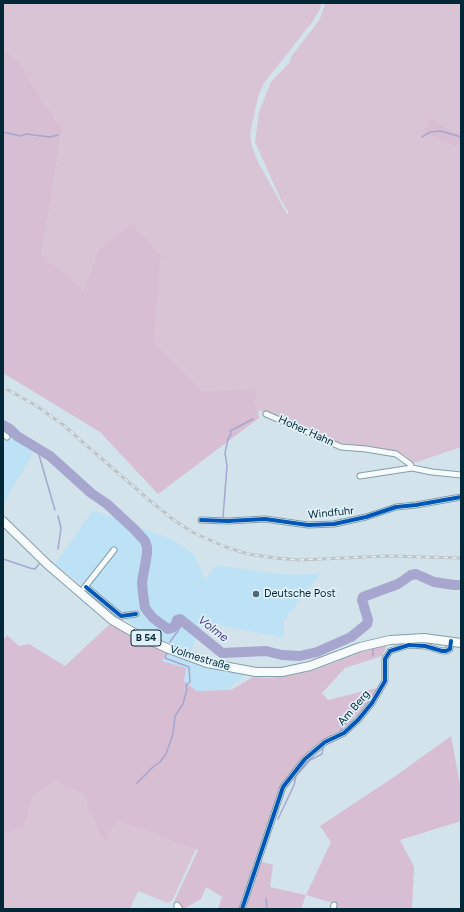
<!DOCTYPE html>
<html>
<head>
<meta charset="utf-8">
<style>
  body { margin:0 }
  #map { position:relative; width:464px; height:912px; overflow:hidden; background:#d2e3ec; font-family:Figtree,sans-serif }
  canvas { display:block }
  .frame { position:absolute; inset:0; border:4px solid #022837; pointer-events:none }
</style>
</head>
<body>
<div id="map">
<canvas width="464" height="912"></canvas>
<div class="frame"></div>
</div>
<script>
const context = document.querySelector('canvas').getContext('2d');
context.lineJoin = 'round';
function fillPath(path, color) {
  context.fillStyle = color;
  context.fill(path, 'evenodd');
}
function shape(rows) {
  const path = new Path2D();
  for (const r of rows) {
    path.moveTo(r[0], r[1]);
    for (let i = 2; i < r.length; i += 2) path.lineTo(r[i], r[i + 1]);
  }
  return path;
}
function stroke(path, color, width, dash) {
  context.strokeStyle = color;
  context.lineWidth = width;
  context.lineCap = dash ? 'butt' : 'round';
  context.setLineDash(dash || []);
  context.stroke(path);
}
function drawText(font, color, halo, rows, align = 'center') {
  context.font = font + ' Figtree,sans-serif';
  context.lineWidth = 3.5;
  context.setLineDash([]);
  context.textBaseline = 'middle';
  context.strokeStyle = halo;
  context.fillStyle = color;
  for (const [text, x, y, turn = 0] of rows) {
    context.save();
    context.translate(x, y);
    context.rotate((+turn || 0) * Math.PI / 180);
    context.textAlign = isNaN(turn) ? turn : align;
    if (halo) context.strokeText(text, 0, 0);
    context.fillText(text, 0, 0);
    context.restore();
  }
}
fillPath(shape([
  [3,431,34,451,3,505],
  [93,510,171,539,194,554,205,580,216,565,270,573,297,575,321,573,284,620,284,638,202,622,188,661,207,667,245,675,229,688,231,690,196,691,184,681,161,661,167,651,55,564]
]), '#bee2f5');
fillPath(shape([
  [3,3,322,3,320,9,313,21,264,83,258,97,250,134,252,147,258,162,287,214,289,213,281,200,255,142,259,112,271,82,290,62,291,57,320,19,325,3,461,3,461,132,454,132,431,118,454,146,461,145,461,447,414,463,404,455,338,442,266,411,258,411,255,404,258,388,202,391,152,343,161,257,98,251,83,290,42,254,62,130,19,62,3,49],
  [56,781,82,793,104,841,117,821,196,849,172,901,170,901,168,903,138,891,130,909,3,909,3,834,24,828,33,796]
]), '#d8c4d5');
fillPath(shape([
  [3,49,19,62,62,130,42,254,83,290,98,251,132,224,161,257,153,343,202,391,258,388,255,404,258,411,259,418,158,494,100,432,3,373],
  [431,118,454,132,461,132,461,145,454,146,422,132],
  [110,624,168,651,162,661,186,668,184,681,197,691,231,690,253,677,270,678,293,675,318,669,359,653,387,645,382,656,345,668,322,693,328,700,377,688,372,698,349,724,322,741,281,787,255,860,239,909,218,909,222,897,206,887,201,899,184,909,181,909,174,902,198,850,117,821,104,842,82,793,56,781,33,796,24,828,3,834,3,641,7,635,19,646,29,644,65,666],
  [451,736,461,790,461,821,400,840,414,867,412,909,334,909,336,904,306,895,301,909,245,909,259,861,273,865,270,887,306,895,331,842,320,826,397,775]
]), '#d7bed2');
stroke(shape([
  [3,132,21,136,26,134,50,137,58,135],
  [422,137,430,132,441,131,461,137],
  [40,450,39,455,55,510],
  [58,516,61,528,58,549],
  [223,517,227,466,225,453,228,439,231,434,230,431,253,419],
  [3,559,30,568,35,569,39,564],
  [170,642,184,622],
  [373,656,373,648],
  [338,734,356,708,364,704,368,696],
  [137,783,153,767,160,762,166,754,173,734,175,716,183,704,187,689,186,685,190,682,189,667,165,658,167,653],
  [278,819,294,785,296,776,310,760,322,754,323,748],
  [266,898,267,909]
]), '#a6a6cf', 1.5);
stroke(shape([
  [3,425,10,429,17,436,50,456,91,493,107,504,134,529,145,541,147,547,147,554,142,582,143,594,145,608,153,618,168,629,172,628,176,624,177,620,180,619,222,653,266,651,282,655,300,656,317,652,351,637,367,624,368,620,362,600,363,597,398,584,411,575,416,574,434,582,454,585,461,585]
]), '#a6a6cf', 10);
const street = shape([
  [266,414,341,447,366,449,396,454,410,464,412,468,432,472,461,475],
  [3,434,7,437],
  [360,476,412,468],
  [201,520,228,521,265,519,308,525,334,524,366,517,396,507,416,505,461,497],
  [86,587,121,616,136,614],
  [84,588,114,550],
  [177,909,177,905,180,909],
  [242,909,283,787,305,759,325,742,344,733,358,720,372,703,385,681,385,659,390,651,409,645,425,646,442,651,446,651,450,649,451,641],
  [333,909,334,905]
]);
const primary = shape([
  [3,521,47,564,112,620,138,635,169,649,207,663,256,672,282,672,310,666,360,647,390,640,424,638,461,643]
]);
stroke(street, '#849ea9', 7);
stroke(primary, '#849ea9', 10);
stroke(street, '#f8fbfc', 5);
stroke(primary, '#f8fbfc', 8);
const rail = shape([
  [3,387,35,405,62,424,149,500,174,520,192,532,223,546,248,554,275,558,299,560,387,556,461,558]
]);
stroke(rail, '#bec4c7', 3);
stroke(rail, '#e2f1f9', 1.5, [4.5]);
stroke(shape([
  [201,520,228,521,265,519,308,525,334,524,366,517,396,507,416,505,461,497],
  [86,587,121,616,136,614],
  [242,909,283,787,305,759,325,742,344,733,358,720,372,703,385,681,385,659,390,651,409,645,425,646,442,651,446,651,450,649,451,641]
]), '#0057b8', 4);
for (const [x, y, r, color] of [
  [256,594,4,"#4b6976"]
]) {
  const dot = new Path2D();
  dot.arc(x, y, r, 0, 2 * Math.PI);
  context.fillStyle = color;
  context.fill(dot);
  stroke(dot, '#e2f1f9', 1.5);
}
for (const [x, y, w] of [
  [146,638,30]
]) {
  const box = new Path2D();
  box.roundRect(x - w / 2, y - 8, w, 16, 3);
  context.fillStyle = '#e2f1f9';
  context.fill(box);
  stroke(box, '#022837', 1);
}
drawText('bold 10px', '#022837', null, [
  ["B 54",146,638]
]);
drawText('11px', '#022837', '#e2f1f9', [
  ["Hoher Hahn",306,431,24],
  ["Windfuhr",331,513,-6],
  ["Volmestraße",200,658,17],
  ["Am Berg",354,708,-49]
]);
drawText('11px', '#022837', '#e2f1f9', [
  ["Deutsche Post",264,594]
], 'left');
drawText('italic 12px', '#4e4186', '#e2f1f9', [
  ["Volme",213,629,38]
]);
</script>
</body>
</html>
